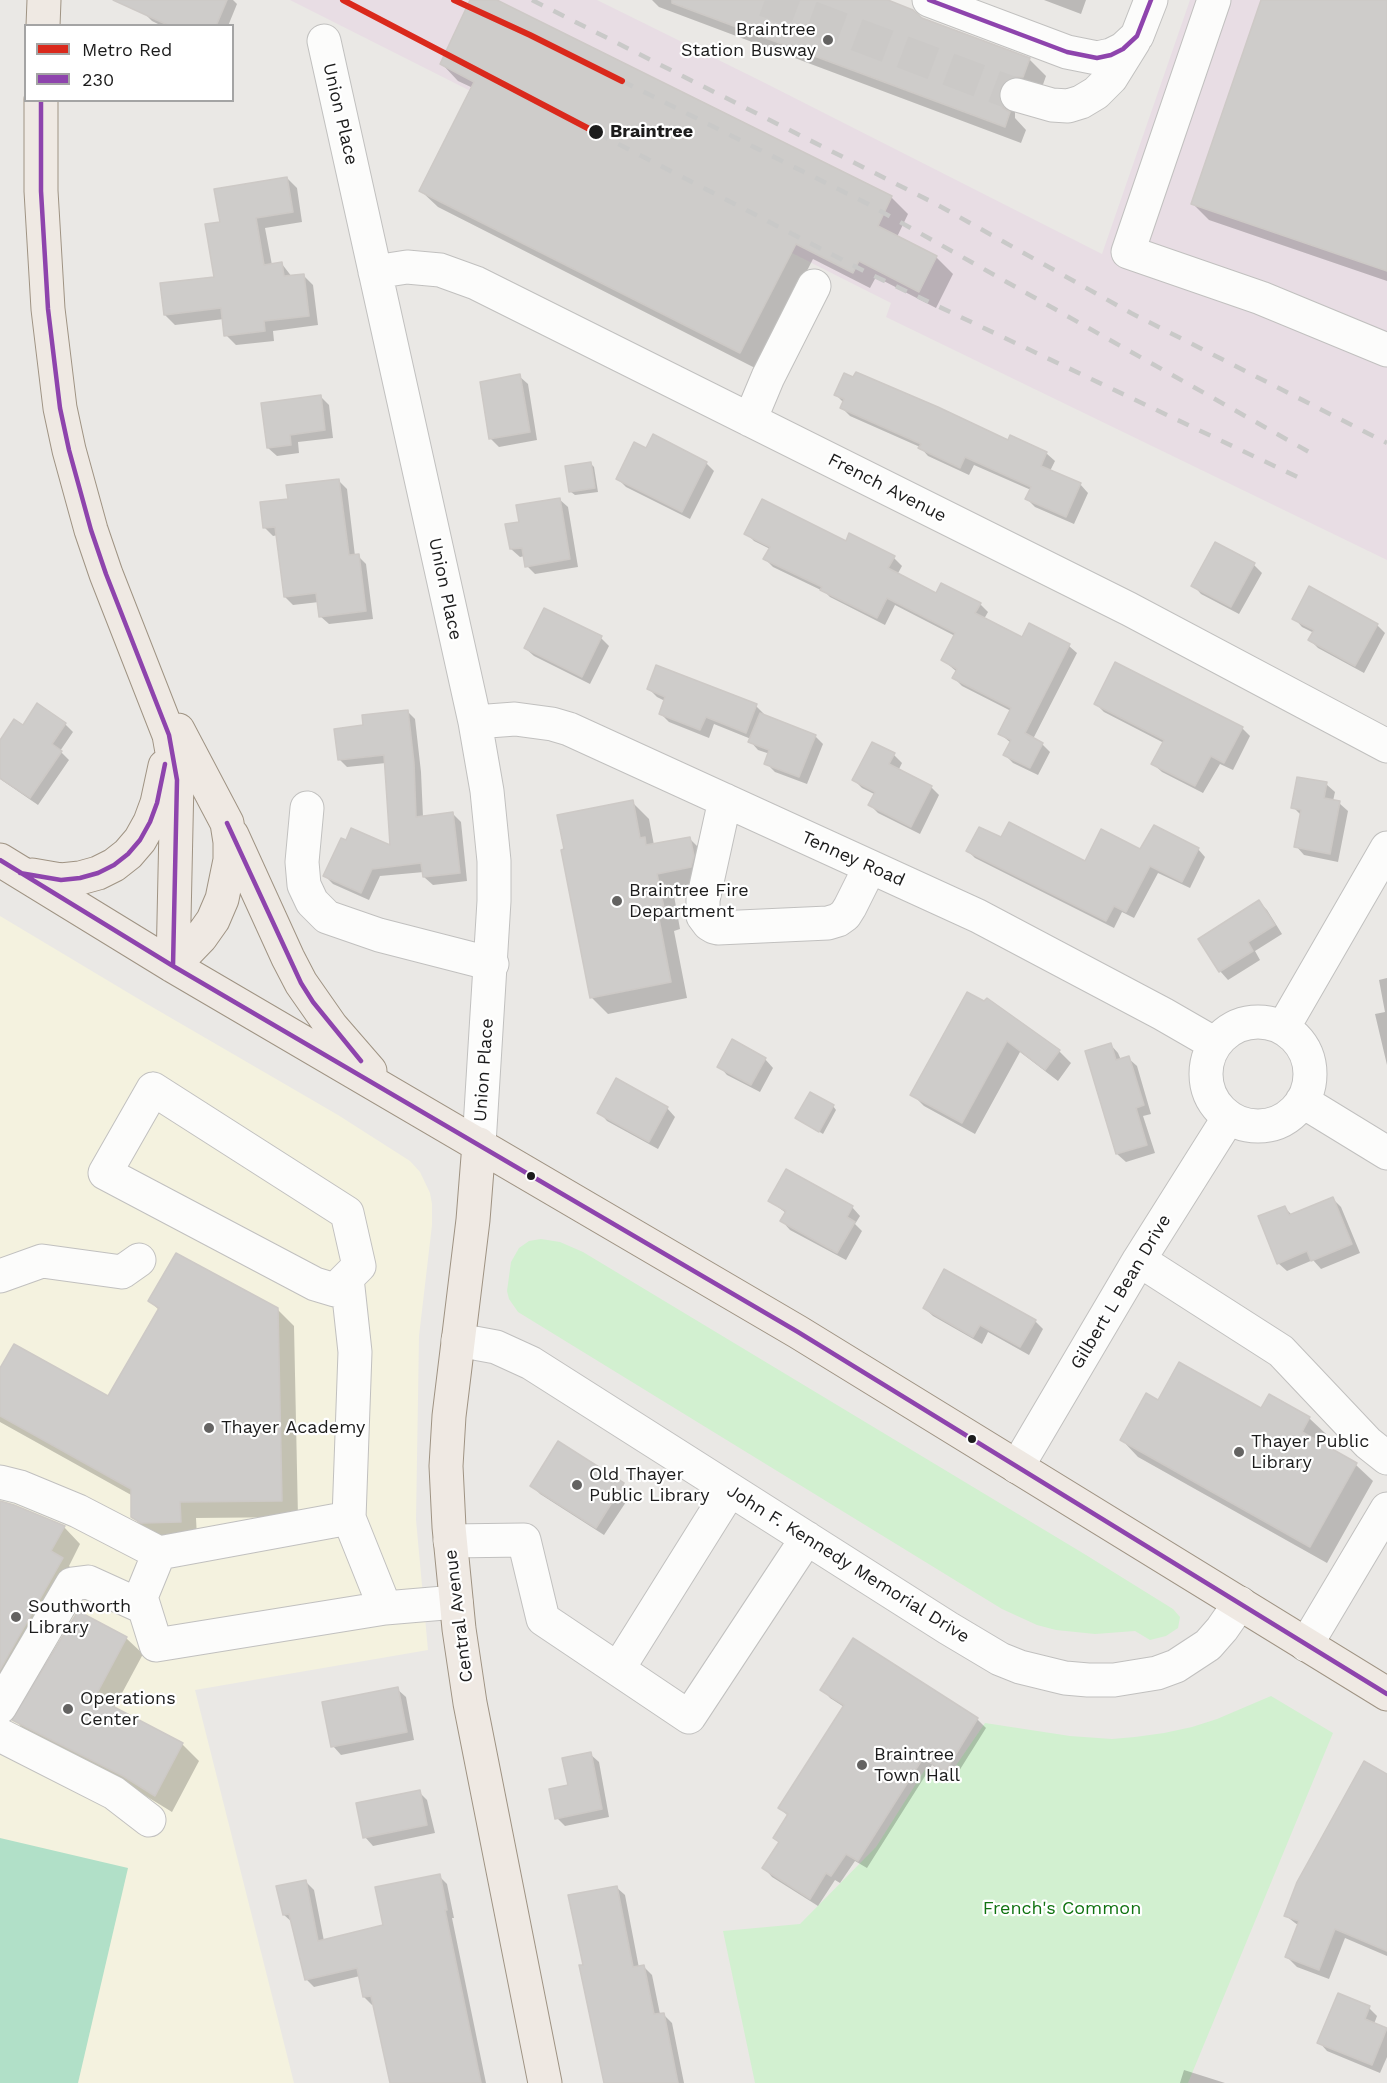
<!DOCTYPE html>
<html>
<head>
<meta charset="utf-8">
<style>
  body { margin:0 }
  #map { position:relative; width:1387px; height:2083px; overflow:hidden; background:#eae8e5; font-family:"Work Sans",sans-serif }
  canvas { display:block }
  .legend { position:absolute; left:24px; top:24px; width:210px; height:78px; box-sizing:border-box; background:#fff; border:2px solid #a4a4a4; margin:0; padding:8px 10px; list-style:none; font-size:18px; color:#1c1c1c }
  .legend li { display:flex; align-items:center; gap:12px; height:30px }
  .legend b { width:30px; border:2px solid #a4a4a4 }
</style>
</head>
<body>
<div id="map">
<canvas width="1387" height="2083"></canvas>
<ul class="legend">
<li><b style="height:8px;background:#da291c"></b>Metro Red</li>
<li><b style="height:8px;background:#8e44ad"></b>230</li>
</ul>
</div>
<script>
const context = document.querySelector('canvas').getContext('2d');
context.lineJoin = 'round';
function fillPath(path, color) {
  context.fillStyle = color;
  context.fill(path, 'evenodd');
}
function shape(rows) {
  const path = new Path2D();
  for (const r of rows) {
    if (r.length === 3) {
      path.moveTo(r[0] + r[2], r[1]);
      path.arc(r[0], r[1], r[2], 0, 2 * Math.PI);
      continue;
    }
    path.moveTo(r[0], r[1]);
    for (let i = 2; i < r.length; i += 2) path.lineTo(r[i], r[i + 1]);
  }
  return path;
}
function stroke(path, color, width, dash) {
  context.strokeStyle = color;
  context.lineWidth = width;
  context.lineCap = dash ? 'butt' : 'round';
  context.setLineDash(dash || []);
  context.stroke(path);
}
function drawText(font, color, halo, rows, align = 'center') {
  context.font = font + ' "Work Sans",sans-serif';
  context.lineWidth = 4.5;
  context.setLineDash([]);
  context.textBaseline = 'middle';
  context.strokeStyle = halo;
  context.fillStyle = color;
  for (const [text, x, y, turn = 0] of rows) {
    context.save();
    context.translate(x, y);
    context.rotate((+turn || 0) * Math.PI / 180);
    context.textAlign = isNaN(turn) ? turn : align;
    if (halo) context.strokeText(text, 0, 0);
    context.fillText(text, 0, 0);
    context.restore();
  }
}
fillPath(shape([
  [290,0,597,0,761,81,1102,254,1190,0,1387,0,1387,560,886,317,891,303]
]), '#e8dde4');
fillPath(shape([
  [0,916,147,1004,338,1115,410,1161,420,1172,430,1193,432,1204,432,1225,419,1336,416,1520,428,1650,195,1690,294,2083,0,2083]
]), '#f4f2df');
fillPath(shape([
  [541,1239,560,1242,583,1252,1086,1555,1173,1609,1180,1617,1178,1628,1166,1636,1150,1640,1135,1631,1095,1634,1056,1630,1037,1625,1002,1609,518,1312,509,1299,507,1291,511,1262,519,1248,529,1241],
  [1271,1696,1333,1733,1188,2083,755,2083,723,1931,800,1924,876,1847,926,1768,946,1780,985,1723,1070,1736,1112,1739,1135,1737,1164,1733,1192,1727,1217,1719]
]), '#d2f0d0');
fillPath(shape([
  [0,1838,128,1868,78,2083,0,2083]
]), '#b1e0c8');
fillPath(shape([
  [149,0,233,0,237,4,228,26,162,26,152,21,144,13],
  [471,0,493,0,891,197,908,214,897,237,936,257,953,274,936,308,876,277,870,288,813,259,757,369,438,207,421,191,473,88,458,81,442,64],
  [652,0,883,0,922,19,1029,59,1046,76,1040,93,1015,106,1015,118,1026,130,1021,143,659,7],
  [1044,0,1086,0,1081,14],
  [1263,0,1387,0,1387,281,1209,220,1193,204],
  [287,178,297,188,302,222,265,228,272,265,282,264,292,277,303,275,313,285,318,325,273,331,274,341,236,345,226,335,224,319,175,325,165,315,216,278,221,223],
  [519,376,528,384,537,440,499,447,490,438],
  [836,395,1046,453,1055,461,1050,471,1080,484,1088,493,1074,524,1035,507,1027,499,1031,490,974,465,969,475,928,456,920,447,850,416,842,408,844,403],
  [321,397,329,405,333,438,298,442,299,453,277,456,268,448],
  [647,450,706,463,714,471,690,519,626,487,618,479],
  [590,463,594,467,598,492,575,495,571,492],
  [338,480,347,489,355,556,358,556,366,564,373,619,329,624,320,616,319,602,293,605,285,597,278,535,273,536,265,528,290,500],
  [559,499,568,507,578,567,535,574,527,566,525,556,520,557,511,549,520,523],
  [746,533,846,543,894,558,902,566,897,575,936,595,980,604,988,612,984,619,1023,639,1069,646,1077,653,1033,739,1042,744,1050,752,1038,775,1013,763,1005,755,1011,743,999,733,1011,711,962,686,954,678,957,672,943,660,955,636,895,605,885,625,830,597,825,592,773,567,765,559,770,549,754,541],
  [1254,565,1262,573,1239,614,1201,594,1193,585],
  [1294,618,1377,625,1385,633,1364,673,1318,648,1310,640,1314,633,1302,627],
  [601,638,609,646,590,684,534,656,525,648],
  [649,689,756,706,764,714,763,716,815,736,823,744,807,784,775,772,766,763,770,754,758,750,750,741,751,739,714,724,709,738,669,722,660,713,665,701,657,697],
  [1095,703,1242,728,1250,736,1233,770,1220,764,1203,793,1162,772,1153,764,1164,743,1104,712],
  [407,711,415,719,421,772,423,817,453,814,461,822,467,881,433,885,424,877,424,872,380,876,369,900,333,884,325,876,392,847,386,763,347,767,339,759,365,726],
  [65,724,73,732,60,751,69,760,38,805,0,779,0,743,23,727],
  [894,755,902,763,898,771,931,787,939,795,920,834,878,813,870,805,876,795,862,788,854,780],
  [1326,784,1335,792,1333,801,1339,803,1348,811,1338,862,1304,855,1296,846,1302,816,1293,807],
  [632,802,649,819,654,845,689,838,706,855,707,884,673,890,680,929,674,931,687,998,608,1014,591,997],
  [1002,839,1086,863,1140,851,1198,849,1205,857,1190,888,1158,873,1134,918,1122,912,1114,928,975,858,968,851],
  [1259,902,1267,910,1282,934,1255,951,1260,960,1228,980,1220,971,1200,939],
  [1387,978,1387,1065,1375,1014,1385,1012,1379,980],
  [967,994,1059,1051,1071,1063,1058,1081,1020,1052,975,1134,924,1106,912,1094],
  [1110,1044,1118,1053,1121,1060,1128,1058,1137,1066,1151,1114,1143,1116,1155,1153,1126,1162,1117,1154],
  [765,1059,773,1068,760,1092,727,1075,719,1066],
  [833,1106,836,1110,823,1134,797,1118],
  [667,1108,675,1117,658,1149,607,1121,599,1112],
  [1333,1199,1341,1207,1360,1253,1321,1269,1313,1260,1287,1271,1278,1263,1284,1207,1292,1215],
  [770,1201,852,1207,860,1216,855,1224,862,1231,846,1260,790,1230,782,1221,786,1213],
  [150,1301,277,1309,294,1326,298,1517,196,1518,197,1538,159,1539,150,1534,133,1517,133,1496,0,1422,0,1371,108,1398,159,1310],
  [924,1308,1035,1321,1043,1329,1029,1355,988,1332,982,1344,933,1316],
  [1159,1402,1261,1410,1309,1418,1326,1434,1320,1444,1356,1465,1373,1481,1327,1563,1138,1457,1122,1440],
  [559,1443,623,1485,632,1493,604,1535,540,1494,532,1486],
  [0,1502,64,1527,80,1544,69,1566,79,1576,0,1717],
  [126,1638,143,1654,114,1708,182,1744,199,1761,172,1812,141,1793,31,1737,15,1720],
  [853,1640,978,1720,986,1728,954,1779,932,1765,867,1868,855,1861,840,1883,835,1880,818,1906,772,1877,764,1868,780,1843,775,1838,788,1816,780,1808,844,1707,830,1698,822,1689],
  [397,1689,406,1697,414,1740,341,1755,333,1746],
  [590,1754,599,1762,609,1817,565,1826,557,1818,569,1786],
  [1387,1775,1387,1956,1345,1938,1329,1979,1297,1967,1287,1957,1299,1926,1286,1916],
  [419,1792,427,1800,435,1833,373,1846,365,1837],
  [439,1876,447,1884,454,1918,452,1918,486,2083,399,2083,375,2004,372,2005,364,1997,360,1976,314,1987,306,1979,293,1923,284,1915,306,1882,314,1890,324,1941,384,1926],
  [616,1887,625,1895,639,1968,644,1967,652,1975,660,2014,663,2014,672,2023,684,2083,605,2083,584,1966],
  [1369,2008,1377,2016,1374,2024,1387,2030,1387,2057,1380,2073,1327,2051,1319,2042],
  [1184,2070,1225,2083,1180,2083]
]), '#0003');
const building = shape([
  [113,0,227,0,216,26,170,26,113,0],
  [470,0,497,0,892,196,878,226,937,256,919,292,859,261,853,273,796,244,740,353,419,191,474,82,440,64,470,0],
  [672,0,888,0,913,10,922,18,1030,58,1023,77,1012,77,1004,82,999,89,999,100,1003,108,1010,112,1005,127,672,3,672,0],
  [1261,0,1387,0,1387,271,1191,204,1261,0],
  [287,177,293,212,256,218,264,265,282,262,284,276,304,274,309,316,264,321,265,331,224,336,221,308,164,315,160,283,214,277,205,224,220,222,214,189,287,177],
  [856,372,938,407,1008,440,1010,435,1047,452,1041,466,1081,483,1066,517,1025,499,1031,487,965,457,960,468,918,448,921,444,840,408,844,399,834,395,844,373,853,377,856,372],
  [520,374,530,432,489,439,480,382,520,374],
  [321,395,325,430,290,435,291,445,267,448,261,403,321,395],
  [653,434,707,462,682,512,616,479,634,442,646,448,653,434],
  [591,462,595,488,569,492,565,466,591,462],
  [339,479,349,555,359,554,366,611,319,617,316,593,284,597,275,527,263,528,260,502,288,499,286,485,339,479],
  [560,498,570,559,525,567,522,548,510,549,505,524,519,522,516,505,560,498],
  [762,499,846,541,849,533,895,556,888,568,936,593,941,583,981,603,975,613,1022,637,1029,623,1070,644,1025,733,1043,743,1030,768,1003,755,1011,740,998,734,1011,708,952,678,957,669,941,660,955,633,887,598,877,618,820,590,822,587,763,559,770,547,744,534,762,499],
  [1215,542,1255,563,1231,607,1191,586,1215,542],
  [1309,586,1378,624,1355,666,1308,640,1314,630,1292,619,1309,586],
  [544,608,602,636,582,677,524,648,544,608],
  [1115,662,1243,727,1224,763,1211,756,1195,786,1151,764,1164,740,1094,704,1115,662],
  [656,665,757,704,746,733,706,717,700,730,659,714,665,697,647,689,656,665],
  [37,703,66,723,52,744,62,751,30,798,0,778,0,740,14,719,23,725,37,703],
  [408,710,414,763,416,817,453,812,460,873,423,877,421,863,372,869,361,893,323,876,341,838,346,840,351,828,390,845,384,755,338,760,334,729,363,725,362,715,408,710],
  [760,713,816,735,799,777,764,764,769,750,748,742,760,713],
  [872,742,895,753,889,764,932,786,911,827,868,805,875,792,852,780,872,742],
  [1297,777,1327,782,1324,798,1340,801,1330,854,1294,847,1301,810,1291,808,1297,777],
  [633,800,640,838,645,837,646,845,690,837,694,856,691,867,657,874,665,913,658,914,671,982,590,998,561,850,564,849,557,815,633,800],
  [1009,822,1085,861,1101,829,1140,849,1154,825,1199,848,1182,882,1150,866,1126,912,1114,906,1106,921,966,851,979,827,1001,837,1009,822],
  [1259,900,1275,925,1248,942,1253,951,1219,972,1198,939,1259,900],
  [967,992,984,1001,987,998,1060,1050,1045,1070,1007,1041,962,1123,910,1095,967,992],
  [732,1039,766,1058,751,1085,717,1067,732,1039],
  [1111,1043,1116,1060,1129,1056,1144,1105,1136,1108,1147,1145,1116,1154,1085,1051,1111,1043],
  [616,1078,668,1107,649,1142,597,1113,616,1078],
  [810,1092,834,1105,819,1132,795,1118,810,1092],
  [786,1169,853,1206,847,1217,855,1222,837,1253,780,1221,786,1211,768,1201,786,1169],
  [1333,1197,1352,1244,1311,1261,1307,1251,1277,1264,1258,1216,1285,1206,1289,1215,1333,1197],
  [176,1253,278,1308,282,1501,180,1502,181,1522,141,1523,131,1517,131,1489,0,1416,0,1368,14,1344,108,1396,159,1308,148,1301,176,1253],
  [944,1269,1036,1320,1020,1347,980,1325,973,1337,923,1308,944,1269],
  [1179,1362,1261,1408,1269,1394,1310,1417,1302,1432,1357,1463,1310,1547,1120,1440,1146,1393,1158,1400,1179,1362],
  [558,1441,624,1483,596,1528,530,1486,558,1441],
  [0,1501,14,1505,65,1526,51,1551,63,1558,0,1670,0,1501],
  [78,1611,127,1637,95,1697,183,1743,155,1796,123,1776,12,1720,78,1611],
  [853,1638,978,1718,945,1772,923,1758,858,1861,846,1854,831,1876,826,1873,810,1899,762,1868,779,1842,773,1838,788,1814,778,1808,844,1705,820,1690,853,1638],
  [398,1687,407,1732,331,1747,322,1702,398,1687],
  [591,1752,602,1809,555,1819,549,1789,568,1785,562,1758,591,1752],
  [1364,1761,1387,1774,1387,1951,1335,1929,1319,1970,1285,1957,1299,1921,1284,1916,1297,1882,1364,1761],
  [420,1790,427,1825,363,1838,356,1803,420,1790],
  [440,1874,447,1910,445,1910,481,2083,390,2083,371,1996,363,1997,357,1968,305,1980,289,1914,283,1915,276,1886,306,1880,318,1941,383,1925,375,1887,440,1874],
  [617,1886,633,1967,644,1965,654,2014,664,2013,678,2083,604,2083,579,1965,583,1965,568,1895,617,1886],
  [1338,1993,1370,2006,1365,2019,1387,2028,1372,2065,1317,2043,1338,1993]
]);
fillPath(building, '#ceccca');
stroke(building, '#cdc9c6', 1.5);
stroke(shape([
  [765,0,1017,95]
]), '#cbc9c7', 33, [33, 16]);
const minor = shape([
  [929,0,1067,52,1097,58,1111,55,1123,49,1137,36,1151,0],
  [1214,0,1128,252,1261,298,1387,350],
  [324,41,475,722,487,791,494,861,494,901,479,1144],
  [1017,95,1052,105,1068,106,1081,102,1096,93,1111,78,1134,41],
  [375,272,407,267,440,270,476,283,1129,609,1387,746],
  [750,420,768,377,814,286],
  [475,722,515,719,552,724,569,729,978,916,1163,1014,1215,1044],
  [725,800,703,900,703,916,709,924,714,927,718,928,828,923,838,920,845,915,850,907,870,867],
  [307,808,302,862,304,885,312,902,327,917,379,935,492,964],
  [1258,1074,52],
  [1283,1028,1387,848],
  [153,1089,347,1213,359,1266,335,1290,315,1284,105,1173,153,1089],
  [1302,1101,1387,1153],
  [1139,1260,1281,1351,1368,1443,1387,1458],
  [0,1276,42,1261,122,1272,139,1260],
  [347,1278,355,1352,349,1518,385,1608],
  [458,1340,496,1347,531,1363,948,1628,1000,1659,1020,1667,1065,1678,1088,1680,1114,1680,1157,1673,1176,1666,1208,1645,1222,1629,1240,1603],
  [1017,1467,1139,1260,1229,1117],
  [0,1482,20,1487,78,1511,159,1553,349,1518],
  [450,1541,524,1540,543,1619,689,1717,807,1538],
  [159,1553,141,1597,156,1645,385,1608,456,1602],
  [1306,1645,1387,1509],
  [618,1669,730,1490],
  [0,1707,72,1584,88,1582,143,1607],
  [0,1735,114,1793,149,1820]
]);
const major = shape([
  [43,26,44,0],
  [41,100,41,191,48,309,60,408,69,450,91,530,106,574,169,735,177,780,173,966],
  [232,835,288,958,301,983,331,1026,370,1071],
  [0,860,173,966,798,1332,1387,1694],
  [32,875,61,880,80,878,98,873,114,865,128,854,140,840,150,822,157,803,165,766],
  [173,966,201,937,213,920,222,899,230,860,230,842,227,823,178,730],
  [479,1144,473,1220,449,1416,446,1466,449,1527,459,1629,470,1703,545,2083]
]);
stroke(minor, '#c1c0bf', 35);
stroke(major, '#9f9383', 35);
stroke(minor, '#fcfcfb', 33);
stroke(major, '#efe9e3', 33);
stroke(shape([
  [532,0,936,204,1131,313,1387,443],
  [622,81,868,204,1318,457],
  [597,133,868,273,1306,481]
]), '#c9c9c8', 4.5, [12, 12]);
stroke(shape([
  [929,0,1067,52,1097,58,1111,55,1123,49,1137,36,1151,0],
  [41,100,41,191,48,309,60,408,69,450,91,530,106,574,169,735,177,780,173,966],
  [227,823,301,983,313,1002,361,1061],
  [0,860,173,966,798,1332,1387,1694],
  [20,873,61,880,80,878,98,873,114,865,128,854,140,840,150,822,157,803,165,764]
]), '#8e44ad', 4.5);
stroke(shape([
  [343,0,597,133],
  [454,0,530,35,622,81]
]), '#da291c', 6);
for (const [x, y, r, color] of [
  [828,40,6,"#646362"],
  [596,132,8,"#1c1c1c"],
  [617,901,6,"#646362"],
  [531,1176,5,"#1c1c1c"],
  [209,1428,6,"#646362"],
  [972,1439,5,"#1c1c1c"],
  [1239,1452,6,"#646362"],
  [577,1485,6,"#646362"],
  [16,1617,6,"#646362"],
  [68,1709,6,"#646362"],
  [862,1765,6,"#646362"]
]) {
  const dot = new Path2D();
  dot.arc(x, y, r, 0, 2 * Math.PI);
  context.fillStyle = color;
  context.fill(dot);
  stroke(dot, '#fff', 2);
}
drawText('18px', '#1c1c1c', '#fff', [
  ["Braintree",816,30,"right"],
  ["Station Busway",816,51,"right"],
  ["Braintree Fire",629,891],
  ["Department",629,912],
  ["Thayer Academy",221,1428],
  ["Thayer Public",1251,1442],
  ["Library",1251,1463],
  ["Old Thayer",589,1475],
  ["Public Library",589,1496],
  ["Southworth",28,1607],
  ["Library",28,1628],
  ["Operations",80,1699],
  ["Center",80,1720],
  ["Braintree",874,1755],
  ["Town Hall",874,1776]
], 'left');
drawText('18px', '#1c1c1c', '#fff', [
  ["Union Place",340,114,77],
  ["French Avenue",887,488,27],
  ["Union Place",445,589,78],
  ["Tenney Road",853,859,24],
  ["Union Place",484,1070,-86],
  ["Gilbert L Bean Drive",1121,1292,-59],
  ["John F. Kennedy Memorial Drive",848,1564,32],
  ["Central Avenue",459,1616,-97]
]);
drawText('bold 18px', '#1c1c1c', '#fff', [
  ["Braintree",610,132]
], 'left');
drawText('18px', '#107311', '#fff', [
  ["French's Common",1062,1909]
]);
</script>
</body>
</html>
